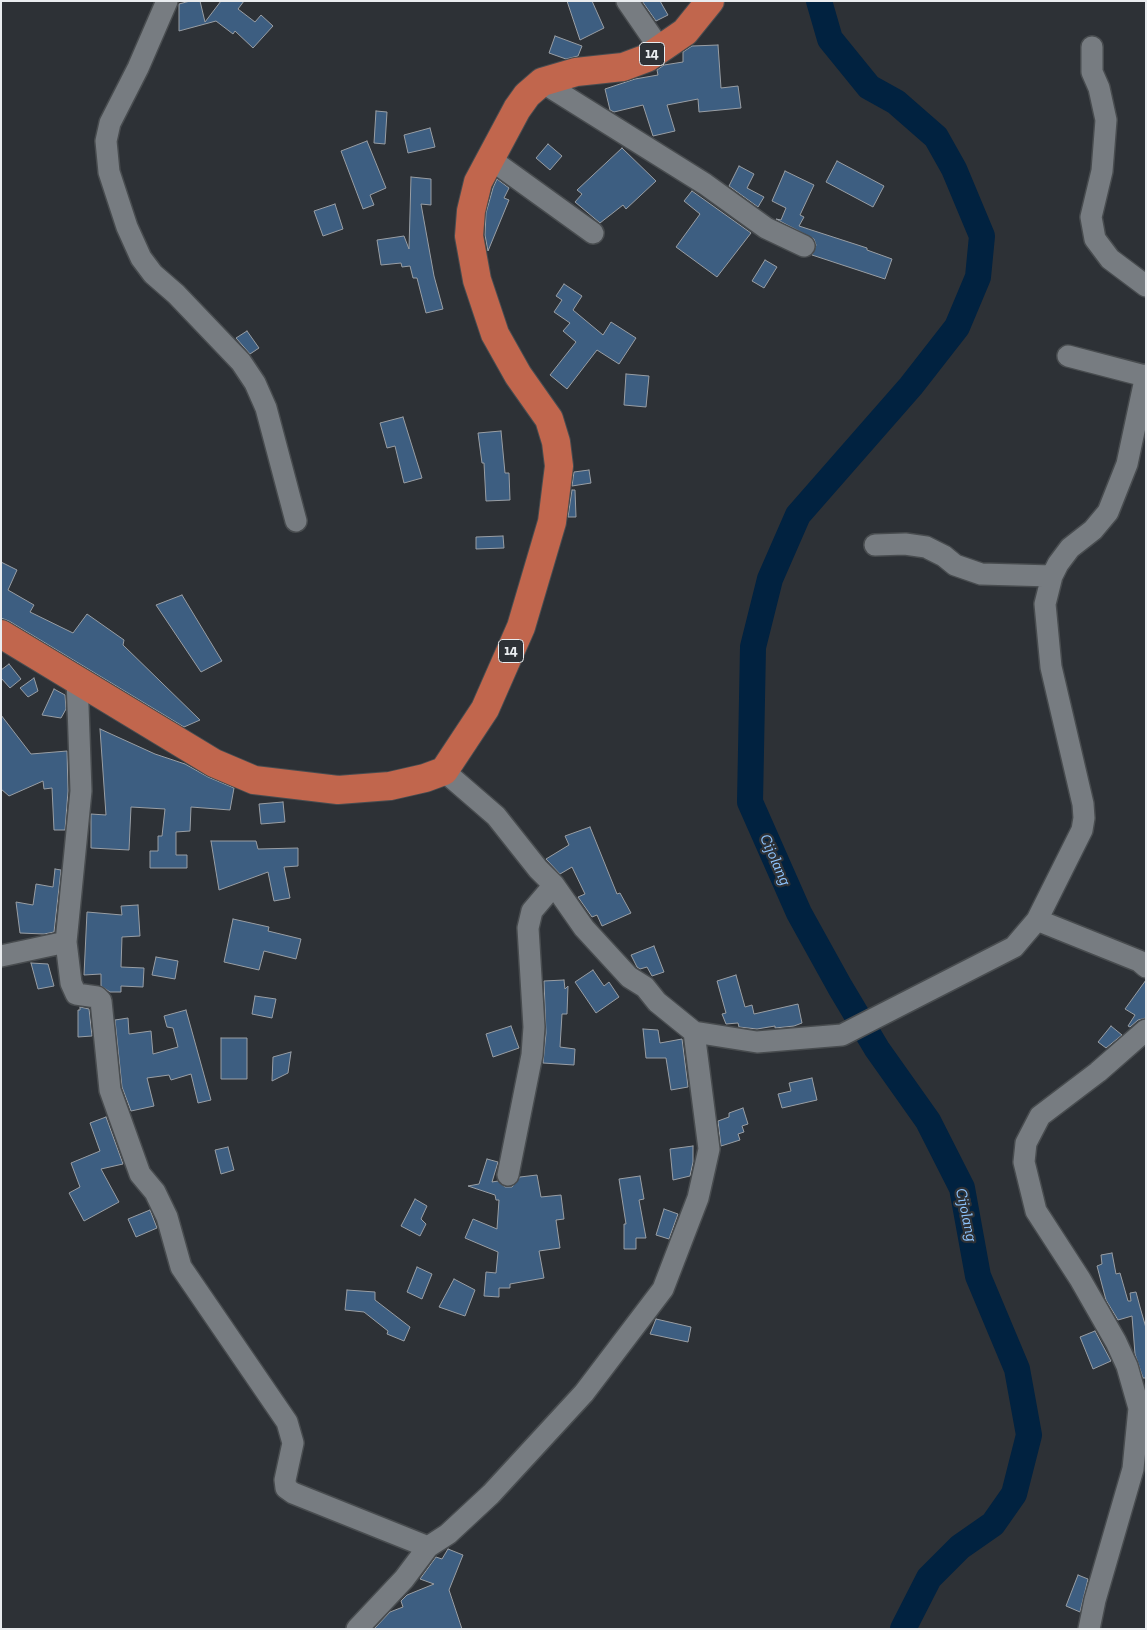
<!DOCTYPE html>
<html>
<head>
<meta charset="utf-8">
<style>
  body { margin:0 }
  #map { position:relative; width:1147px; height:1630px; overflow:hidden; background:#2d3136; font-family:"Zilla Slab",serif }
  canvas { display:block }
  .frame { position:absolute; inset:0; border:2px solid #e9ecef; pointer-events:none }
</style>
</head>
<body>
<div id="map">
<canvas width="1147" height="1630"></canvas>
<div class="frame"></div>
</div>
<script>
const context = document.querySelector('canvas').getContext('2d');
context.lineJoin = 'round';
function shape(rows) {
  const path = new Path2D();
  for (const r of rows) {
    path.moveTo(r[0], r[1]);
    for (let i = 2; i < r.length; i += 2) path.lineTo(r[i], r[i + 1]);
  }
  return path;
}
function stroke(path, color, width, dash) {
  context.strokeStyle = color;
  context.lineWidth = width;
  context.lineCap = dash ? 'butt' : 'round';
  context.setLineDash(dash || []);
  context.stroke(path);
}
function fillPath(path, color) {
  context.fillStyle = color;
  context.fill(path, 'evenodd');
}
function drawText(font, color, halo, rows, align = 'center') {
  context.font = font + ' "Zilla Slab",serif';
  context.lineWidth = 4.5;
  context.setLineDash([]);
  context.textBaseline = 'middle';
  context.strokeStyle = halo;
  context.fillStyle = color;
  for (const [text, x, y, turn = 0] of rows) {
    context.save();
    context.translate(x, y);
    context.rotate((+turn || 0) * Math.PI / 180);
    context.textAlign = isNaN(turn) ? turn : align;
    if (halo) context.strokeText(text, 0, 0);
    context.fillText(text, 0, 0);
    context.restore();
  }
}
stroke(shape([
  [819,1,830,39,869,87,896,102,936,137,954,169,982,236,978,277,957,327,911,386,798,515,770,579,753,647,750,802,799,913,840,987,877,1049,928,1121,962,1188,978,1276,1017,1369,1029,1435,1014,1494,993,1524,960,1547,929,1578,903,1629]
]), '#012240', 26);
const building = shape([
  [190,1,200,1,205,22,221,1,244,1,238,9,255,22,261,15,273,26,253,48,235,31,233,34,216,21,179,31,179,4,190,1],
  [567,1,592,1,604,28,580,40,567,1],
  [642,1,660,1,668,15,656,21,642,1],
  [555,36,582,46,578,56,566,59,549,53,555,36],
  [718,45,721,88,738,86,741,108,699,112,698,99,667,105,675,131,653,136,643,105,614,112,610,110,605,89,635,79,658,75,657,70,664,65,683,62,683,52,692,46,718,45],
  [376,111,387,112,385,144,374,143,376,111],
  [430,128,435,147,408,153,404,135,430,128],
  [367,141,386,188,370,195,374,205,363,209,341,151,367,141],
  [548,144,562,156,550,170,536,158,548,144],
  [622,148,656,181,626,209,623,205,600,223,575,202,582,194,577,190,622,148],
  [837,161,884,186,873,207,826,182,837,161],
  [739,166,754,174,747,188,764,197,758,207,729,186,739,166],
  [785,171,814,185,800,215,804,217,799,226,867,248,867,250,892,259,885,279,812,255,816,245,814,239,776,219,781,220,786,208,772,201,785,171],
  [411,177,431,179,431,205,421,204,434,276,443,309,426,313,417,278,413,278,410,266,402,267,401,263,381,265,377,240,404,236,409,249,411,177],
  [497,179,509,188,504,198,509,200,488,251,485,235,486,213,493,188,497,179],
  [692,191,751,233,717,277,676,247,700,214,684,201,692,191],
  [335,204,343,229,323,236,314,211,335,204],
  [765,260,777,267,764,288,752,281,765,260],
  [564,284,582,296,573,310,603,335,611,322,636,338,619,364,597,350,567,389,550,375,576,342,563,331,570,323,554,312,562,300,556,296,564,284],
  [247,331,259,348,250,354,236,338,247,331],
  [626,374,649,376,646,407,624,405,626,374],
  [403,417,422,478,404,483,395,446,387,448,380,423,403,417],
  [501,431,505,473,509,473,510,500,486,501,484,463,482,463,478,433,501,431],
  [589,470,591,483,572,486,574,472,589,470],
  [572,490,575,490,576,517,568,517,572,490],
  [503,536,504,548,476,549,476,537,503,536],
  [1,562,17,570,8,590,34,605,30,612,73,633,87,614,124,640,123,645,200,720,184,727,9,621,1,618,1,562],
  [182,595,222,661,201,672,156,605,182,595],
  [9,664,21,679,10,688,1,678,1,670,9,664],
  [34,678,38,691,28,697,20,688,34,678],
  [54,689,65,695,66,709,61,718,42,715,54,689],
  [1,715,31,754,67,751,68,791,65,830,54,830,52,788,44,789,43,781,9,796,1,789,1,715],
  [100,729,155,754,185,764,208,777,234,788,230,810,191,807,190,831,176,832,176,855,187,855,187,868,150,868,150,851,158,851,158,836,162,836,165,809,131,807,129,850,91,848,91,814,106,815,100,729],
  [283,802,285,822,261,824,259,804,283,802],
  [590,827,617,894,620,893,631,913,602,926,597,915,592,917,578,897,585,894,572,867,560,874,546,859,569,845,565,836,590,827],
  [211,841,256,841,258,849,298,848,298,866,284,867,290,898,274,901,268,872,219,890,211,841],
  [55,869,61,870,54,932,44,934,20,933,16,902,33,905,36,884,53,887,55,869],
  [138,905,140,936,122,937,121,967,144,968,143,987,121,986,121,992,110,992,101,986,101,974,84,975,87,912,122,915,121,906,138,905],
  [233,919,269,927,268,931,301,939,296,959,264,951,259,970,224,962,233,919],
  [654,946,664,972,652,976,647,967,640,969,637,967,631,955,654,946],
  [156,957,178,961,175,979,152,975,156,957],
  [31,963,48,964,54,986,38,989,31,963],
  [593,970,604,986,609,982,619,997,596,1013,575,982,593,970],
  [736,975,745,1007,752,1005,754,1014,798,1004,802,1023,794,1026,775,1028,775,1026,757,1029,739,1027,738,1023,726,1024,722,1014,726,1013,717,981,736,975],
  [564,980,565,989,568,986,567,1014,562,1014,560,1047,575,1049,574,1065,543,1063,546,1033,544,981,564,980],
  [1146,980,1146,1018,1138,1020,1130,1027,1128,1026,1135,1015,1125,1009,1146,980],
  [255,996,276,999,272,1018,252,1014,255,996],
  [80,1007,89,1009,92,1036,78,1037,78,1010,80,1010,80,1007],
  [186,1010,211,1100,198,1103,191,1074,171,1080,169,1075,147,1078,154,1106,131,1111,122,1087,115,1020,128,1018,129,1034,151,1031,153,1054,178,1047,173,1028,167,1027,164,1016,186,1010],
  [511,1026,519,1048,493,1057,486,1034,511,1026],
  [1111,1026,1122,1035,1106,1048,1098,1042,1111,1026],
  [643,1029,658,1030,660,1043,682,1039,688,1087,671,1090,666,1058,646,1058,643,1029],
  [221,1038,247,1038,247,1079,221,1079,221,1038],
  [291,1052,288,1073,272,1081,273,1057,291,1052],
  [812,1078,817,1100,782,1108,778,1094,791,1091,789,1083,812,1078],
  [743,1108,748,1124,742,1126,744,1132,738,1134,740,1140,721,1146,718,1121,729,1117,729,1113,743,1108],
  [106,1117,123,1164,101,1169,119,1202,84,1221,69,1193,80,1187,71,1163,100,1151,90,1123,106,1117],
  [693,1146,693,1162,690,1176,673,1180,670,1149,693,1146],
  [228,1147,234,1170,221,1174,215,1150,228,1147],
  [487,1159,498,1162,492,1182,498,1181,505,1187,512,1187,520,1177,537,1175,541,1197,561,1195,564,1219,556,1220,560,1248,539,1251,544,1278,510,1284,510,1288,499,1288,499,1297,484,1296,486,1272,496,1273,498,1252,465,1238,473,1219,497,1229,499,1200,496,1200,495,1195,468,1186,479,1184,487,1159],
  [640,1176,644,1199,639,1200,646,1238,636,1238,636,1249,624,1249,624,1224,626,1224,619,1179,640,1176],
  [415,1199,427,1206,421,1219,426,1224,420,1236,401,1226,415,1199],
  [664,1209,678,1214,669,1239,656,1235,664,1209],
  [150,1210,157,1228,136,1237,128,1219,150,1210],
  [1112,1253,1116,1274,1120,1273,1128,1301,1131,1301,1130,1293,1136,1292,1140,1307,1146,1328,1146,1378,1143,1378,1135,1354,1132,1316,1118,1320,1106,1300,1097,1266,1102,1264,1101,1255,1112,1253],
  [417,1267,432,1274,422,1299,407,1292,417,1267],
  [454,1279,475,1290,465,1316,439,1307,454,1279],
  [347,1290,375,1292,375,1300,410,1327,404,1341,387,1334,388,1331,364,1312,345,1310,347,1290],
  [656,1319,691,1327,688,1342,650,1334,656,1319],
  [1095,1331,1111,1361,1093,1369,1080,1337,1095,1331],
  [448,1549,463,1555,449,1590,462,1629,374,1629,390,1612,403,1607,401,1601,407,1595,434,1584,420,1579,436,1557,442,1559,448,1549],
  [1078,1575,1088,1579,1080,1612,1066,1606,1078,1575]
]);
fillPath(building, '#3d5e81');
stroke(building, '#999ea4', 1);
const minor = shape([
  [167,1,138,68,110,123,106,141,109,172,127,227,141,258,153,274,176,294,241,362,255,383,266,408,296,521],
  [627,1,660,49],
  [1092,47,1092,72,1099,88,1106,120,1102,171,1091,217,1095,239,1110,259,1146,286],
  [542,82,705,184,766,228,804,246],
  [489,158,593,233],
  [1068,356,1145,376],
  [875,545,905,544,926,547,944,556,955,565,981,574,1052,576],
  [77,678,81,791,66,942,71,983,76,994,97,997,101,1001,110,1090,140,1174,155,1192,167,1217,181,1267,287,1422,293,1443,285,1480,286,1488,293,1493,428,1547],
  [1037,920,1139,961,1146,967],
  [1,956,66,942],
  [694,1032,757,1042,842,1035,1014,947,1037,920,1082,830,1084,818,1083,804,1051,667,1045,604,1052,576,1058,564,1070,548,1093,530,1108,512,1127,464,1146,375],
  [508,1175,532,1055,534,1027,528,928,532,911,554,885],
  [357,1629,404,1579,428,1547,448,1534,491,1494,584,1393,663,1289,698,1198,709,1149,694,1032,657,1002,645,987,629,977,584,928,554,885,538,869,496,816,444,771],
  [1089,1629,1095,1600,1133,1469,1139,1408,1127,1366,1116,1342,1080,1279,1036,1211,1024,1162,1026,1143,1040,1116,1098,1072,1146,1030]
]);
const highway = shape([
  [1,634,214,763,254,780,338,790,390,786,425,778,444,771,485,709,521,627,552,522,559,466,556,442,549,419,518,375,495,334,477,280,469,236,471,211,478,182,517,109,527,95,542,82,576,72,623,67,647,58,685,32,710,1]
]);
stroke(minor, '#484c4f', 24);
stroke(highway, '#484c4f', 30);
stroke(minor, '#777c81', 21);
stroke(highway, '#c1664d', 28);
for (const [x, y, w] of [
  [652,54,25],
  [511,651,25]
]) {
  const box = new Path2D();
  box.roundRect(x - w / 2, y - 11.5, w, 23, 4);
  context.fillStyle = '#2d3136';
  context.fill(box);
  stroke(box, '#e9ecef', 1);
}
drawText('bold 14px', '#e9ecef', null, [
  ["14",652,54],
  ["14",511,651]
]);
drawText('italic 16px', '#8ec4fd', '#2d3136', [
  ["Cijolang",775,860,66],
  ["Cijolang",966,1215,78]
]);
</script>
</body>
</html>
